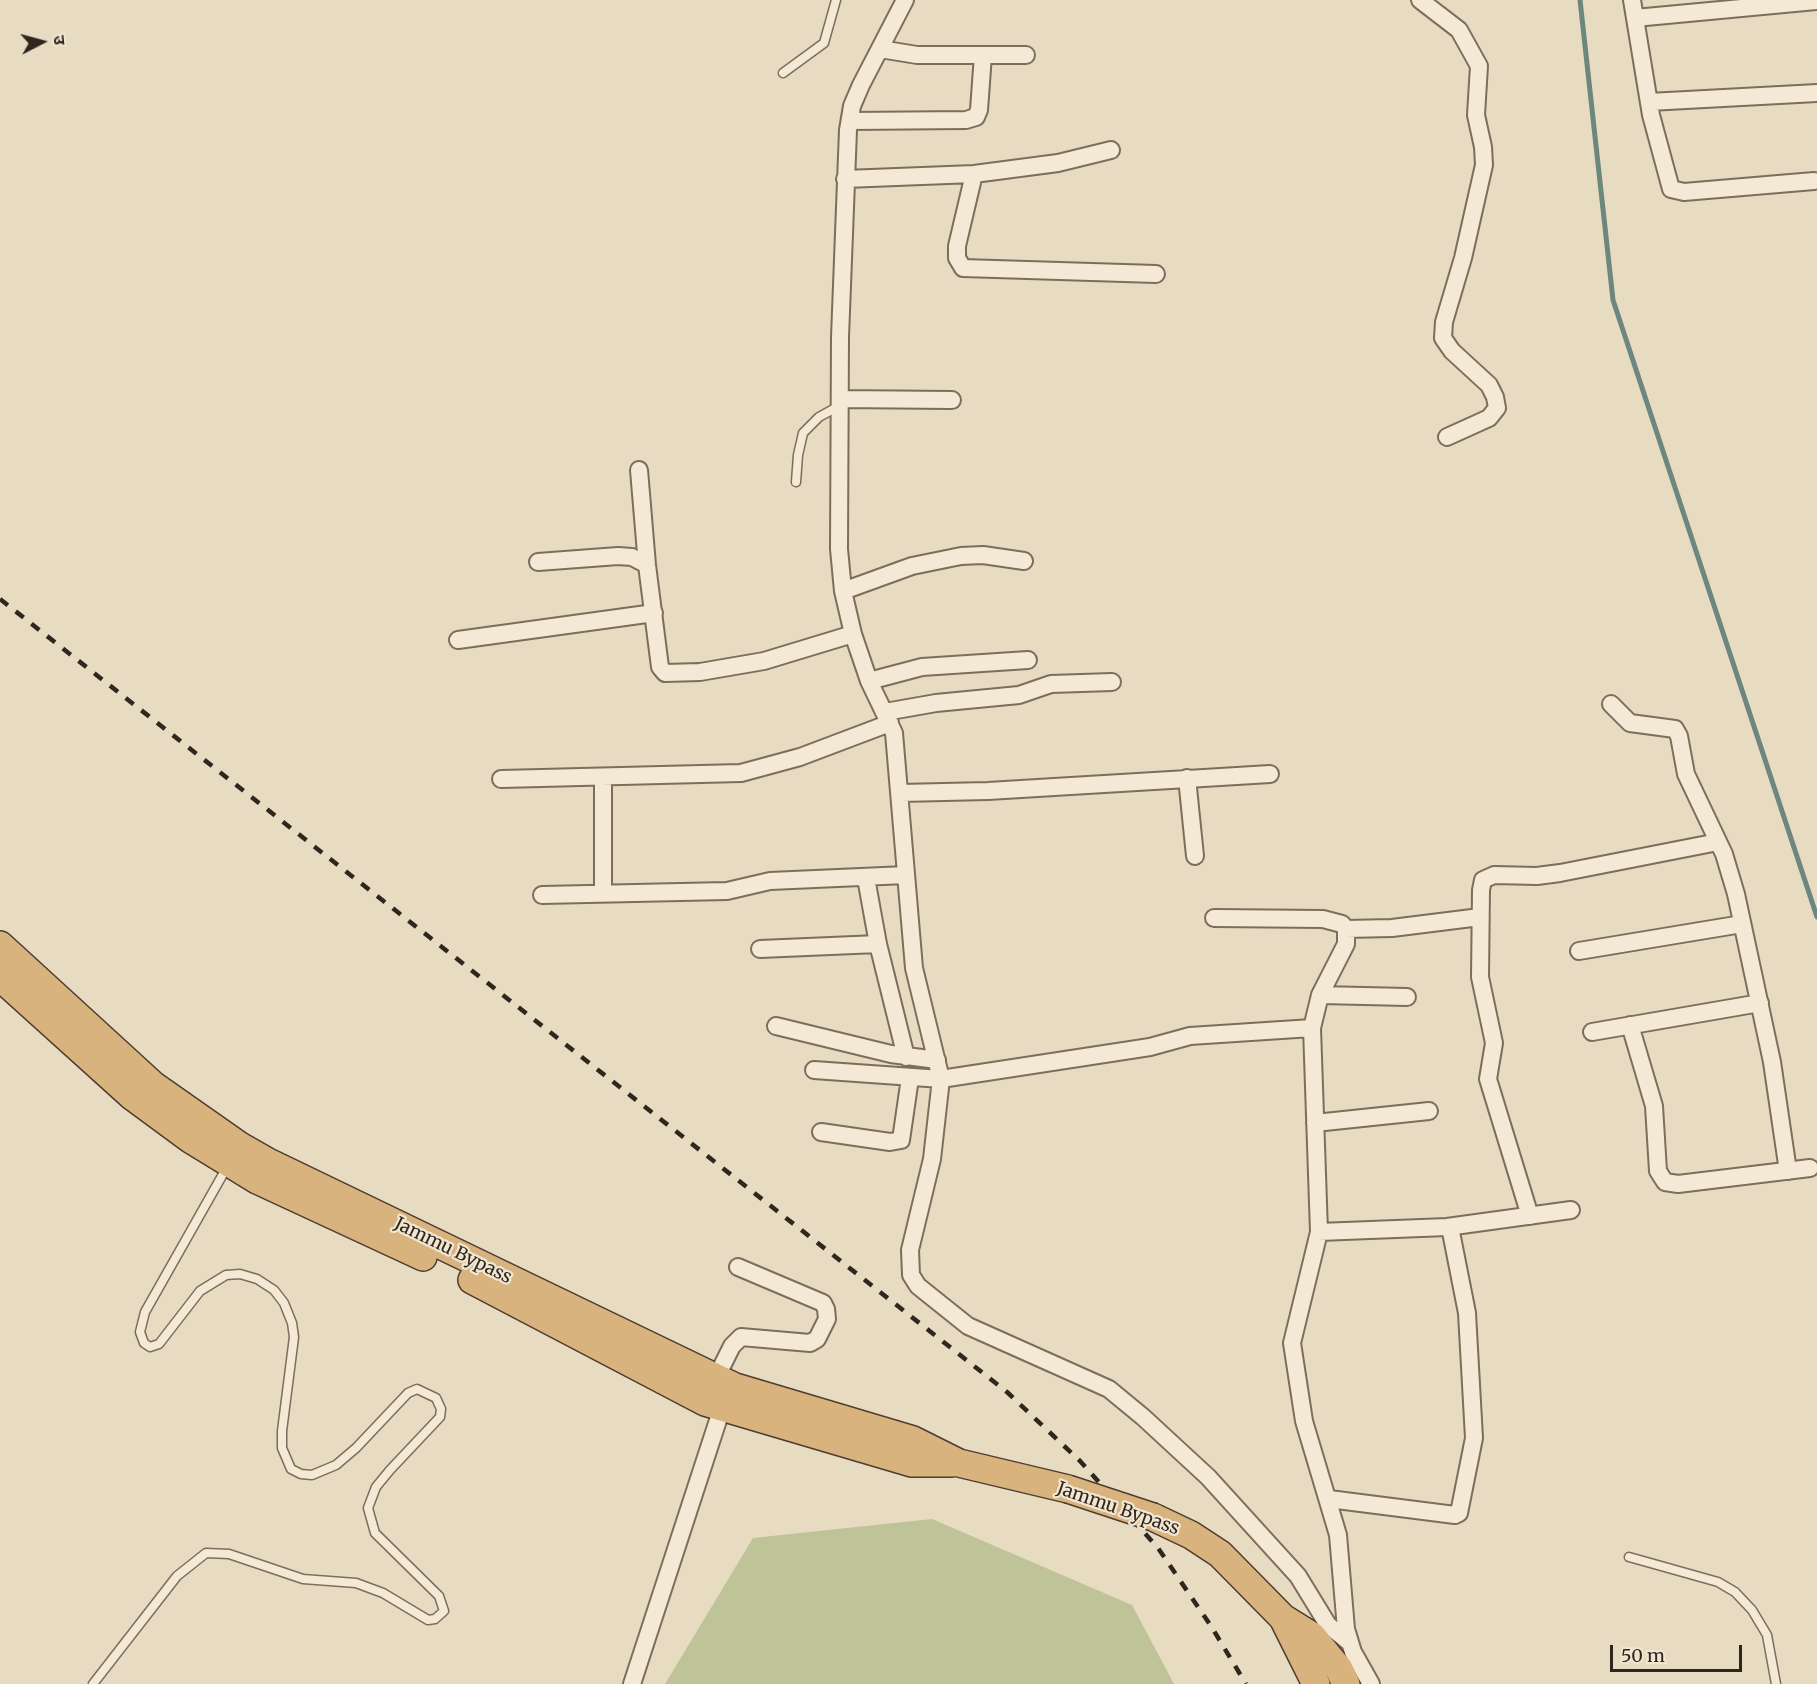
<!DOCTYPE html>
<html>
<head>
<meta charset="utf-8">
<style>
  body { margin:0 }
  #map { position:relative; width:1817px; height:1684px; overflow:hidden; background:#e7dbc2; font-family:Merriweather,"Noto Sans Devanagari",serif }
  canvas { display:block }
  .north { position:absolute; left:12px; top:12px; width:60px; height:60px; -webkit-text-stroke:4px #f0e6d1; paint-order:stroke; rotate:84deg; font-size:16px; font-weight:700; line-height:24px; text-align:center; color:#30261e }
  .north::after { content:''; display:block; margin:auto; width:21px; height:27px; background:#30261e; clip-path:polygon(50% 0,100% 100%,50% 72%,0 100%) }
  .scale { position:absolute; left:1610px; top:1645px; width:132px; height:27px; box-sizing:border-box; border:3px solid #30261e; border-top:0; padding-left:8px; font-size:18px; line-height:21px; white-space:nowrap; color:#30261e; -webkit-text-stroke:4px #f0e6d1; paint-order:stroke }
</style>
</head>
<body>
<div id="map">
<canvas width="1817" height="1684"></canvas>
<div class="north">उ</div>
<div class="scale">50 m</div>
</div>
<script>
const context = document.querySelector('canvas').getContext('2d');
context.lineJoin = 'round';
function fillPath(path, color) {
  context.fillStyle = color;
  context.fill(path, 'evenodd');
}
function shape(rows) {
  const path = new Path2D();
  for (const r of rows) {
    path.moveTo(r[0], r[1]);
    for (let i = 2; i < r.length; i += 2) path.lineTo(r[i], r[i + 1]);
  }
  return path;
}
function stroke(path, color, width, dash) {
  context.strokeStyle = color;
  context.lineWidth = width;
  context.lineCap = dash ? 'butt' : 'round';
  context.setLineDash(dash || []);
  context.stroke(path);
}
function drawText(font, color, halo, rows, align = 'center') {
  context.font = font + ' Merriweather,serif';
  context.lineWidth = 4.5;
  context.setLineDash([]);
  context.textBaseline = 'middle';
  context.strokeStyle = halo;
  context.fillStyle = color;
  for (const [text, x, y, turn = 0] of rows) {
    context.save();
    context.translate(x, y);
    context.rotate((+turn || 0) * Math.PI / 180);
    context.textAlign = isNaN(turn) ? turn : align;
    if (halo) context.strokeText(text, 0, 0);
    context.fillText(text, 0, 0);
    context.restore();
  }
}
fillPath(shape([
  [932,1519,1132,1605,1174,1684,665,1684,753,1538]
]), '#bfc398');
stroke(shape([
  [1580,0,1613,300,1817,917]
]), '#6c877f', 5);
const service = shape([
  [783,73,824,43,836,0],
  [796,482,798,455,803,433,819,417,839,406],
  [1629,1557,1718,1582,1735,1592,1752,1610,1767,1635,1776,1684],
  [93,1684,177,1576,206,1553,229,1554,303,1579,356,1583,383,1593,428,1620,435,1619,444,1611,439,1596,375,1533,368,1508,376,1487,390,1470,440,1417,441,1409,436,1398,417,1389,408,1393,356,1448,336,1465,312,1475,301,1474,291,1469,282,1448,282,1431,294,1337,292,1323,284,1303,274,1290,257,1279,240,1274,226,1275,200,1291,159,1344,150,1347,144,1343,140,1332,145,1312,227,1167]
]);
const minor = shape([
  [905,0,861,85,852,106,848,130,840,337,839,549,843,591,853,634,869,681,894,733,914,968,941,1079,1150,1047,1190,1036,1312,1028,1319,1232,1292,1343,1304,1421,1338,1535,1346,1629,1353,1652,1371,1684],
  [1420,0,1459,30,1479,66,1476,115,1483,147,1484,165,1463,258,1444,322,1443,338,1452,351,1489,385,1495,397,1497,408,1489,418,1447,437],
  [1632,0,1651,115,1671,189,1684,192,1814,181],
  [1635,18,1816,1],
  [880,49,917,55,1026,55],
  [1649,102,1817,93],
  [850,121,966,120,976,117,979,110,983,55],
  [974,174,957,246,957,258,963,268,1156,274],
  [845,179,974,174,1058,163,1111,150],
  [840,399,952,400],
  [639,470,647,565,660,667,665,673,700,672,764,661,853,634],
  [538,562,618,556,632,557,647,565],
  [843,591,912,566,961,556,983,555,1024,561],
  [458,640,654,613],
  [869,681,922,667,1028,660],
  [1611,704,1630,723,1675,729,1679,736,1686,774,1724,854,1736,894,1772,1062,1788,1171],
  [885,712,936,703,1019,695,1051,684,1112,682],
  [603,778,603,893],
  [1187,778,1195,856],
  [501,779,741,773,800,757,890,723],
  [900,793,988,791,1270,774],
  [866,878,878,944,906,1057],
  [542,895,727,891,770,881,906,875],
  [1214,918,1323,919,1342,924,1346,929,1346,944,1320,995,1312,1028],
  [1346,929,1392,928,1480,917],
  [760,949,878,944],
  [1579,951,1742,924],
  [1320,995,1407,997],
  [1630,1025,1654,1106,1658,1171,1665,1182,1678,1184,1810,1168],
  [776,1026,891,1054,937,1060],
  [1592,1032,1760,1003],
  [814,1070,941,1079,932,1159,910,1250,911,1275,918,1286,968,1326,1109,1389,1143,1417,1208,1477,1298,1576,1328,1625,1349,1642],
  [1315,1123,1429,1111],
  [821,1132,890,1142,901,1140,910,1078],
  [1530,1216,1488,1079,1494,1043,1480,977,1481,890,1483,880,1494,875,1537,876,1560,873,1718,842],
  [1319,1232,1447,1227,1571,1210],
  [716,1378,732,1346,741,1337,810,1343,817,1339,827,1319,826,1309,823,1303,738,1267],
  [1329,1499,1455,1515,1459,1513,1474,1438,1467,1313,1450,1227],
  [632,1684,722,1408]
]);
const trunk = shape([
  [0,945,153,1085,240,1146,268,1162,735,1387,913,1440,959,1463,1068,1489],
  [0,977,133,1097,190,1139,257,1180,423,1257],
  [472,1280,705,1402,912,1463,952,1463],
  [1153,1517,1191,1535,1220,1554,1283,1618,1312,1636,1339,1669,1346,1684],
  [1283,1618,1316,1684]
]);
stroke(service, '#7e6d5c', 11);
stroke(minor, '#7e6d5c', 20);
stroke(trunk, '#4d3c2f', 30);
stroke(service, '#f3e9d4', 8);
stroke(minor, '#f3e9d4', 16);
stroke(trunk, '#d9b37e', 27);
stroke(shape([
  [0,599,1007,1392,1080,1461,1158,1548,1211,1626,1246,1684]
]), '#30261e', 4.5, [10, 10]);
const trunkBridge = shape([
  [1068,1489,1153,1517]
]);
stroke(trunkBridge, '#4d3c2f', 30, []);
stroke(trunkBridge, '#d9b37e', 27);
drawText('18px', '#30261e', '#f0e6d1', [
  ["Jammu Bypass",453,1251,26],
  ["Jammu Bypass",1118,1509,19]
]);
</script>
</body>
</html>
